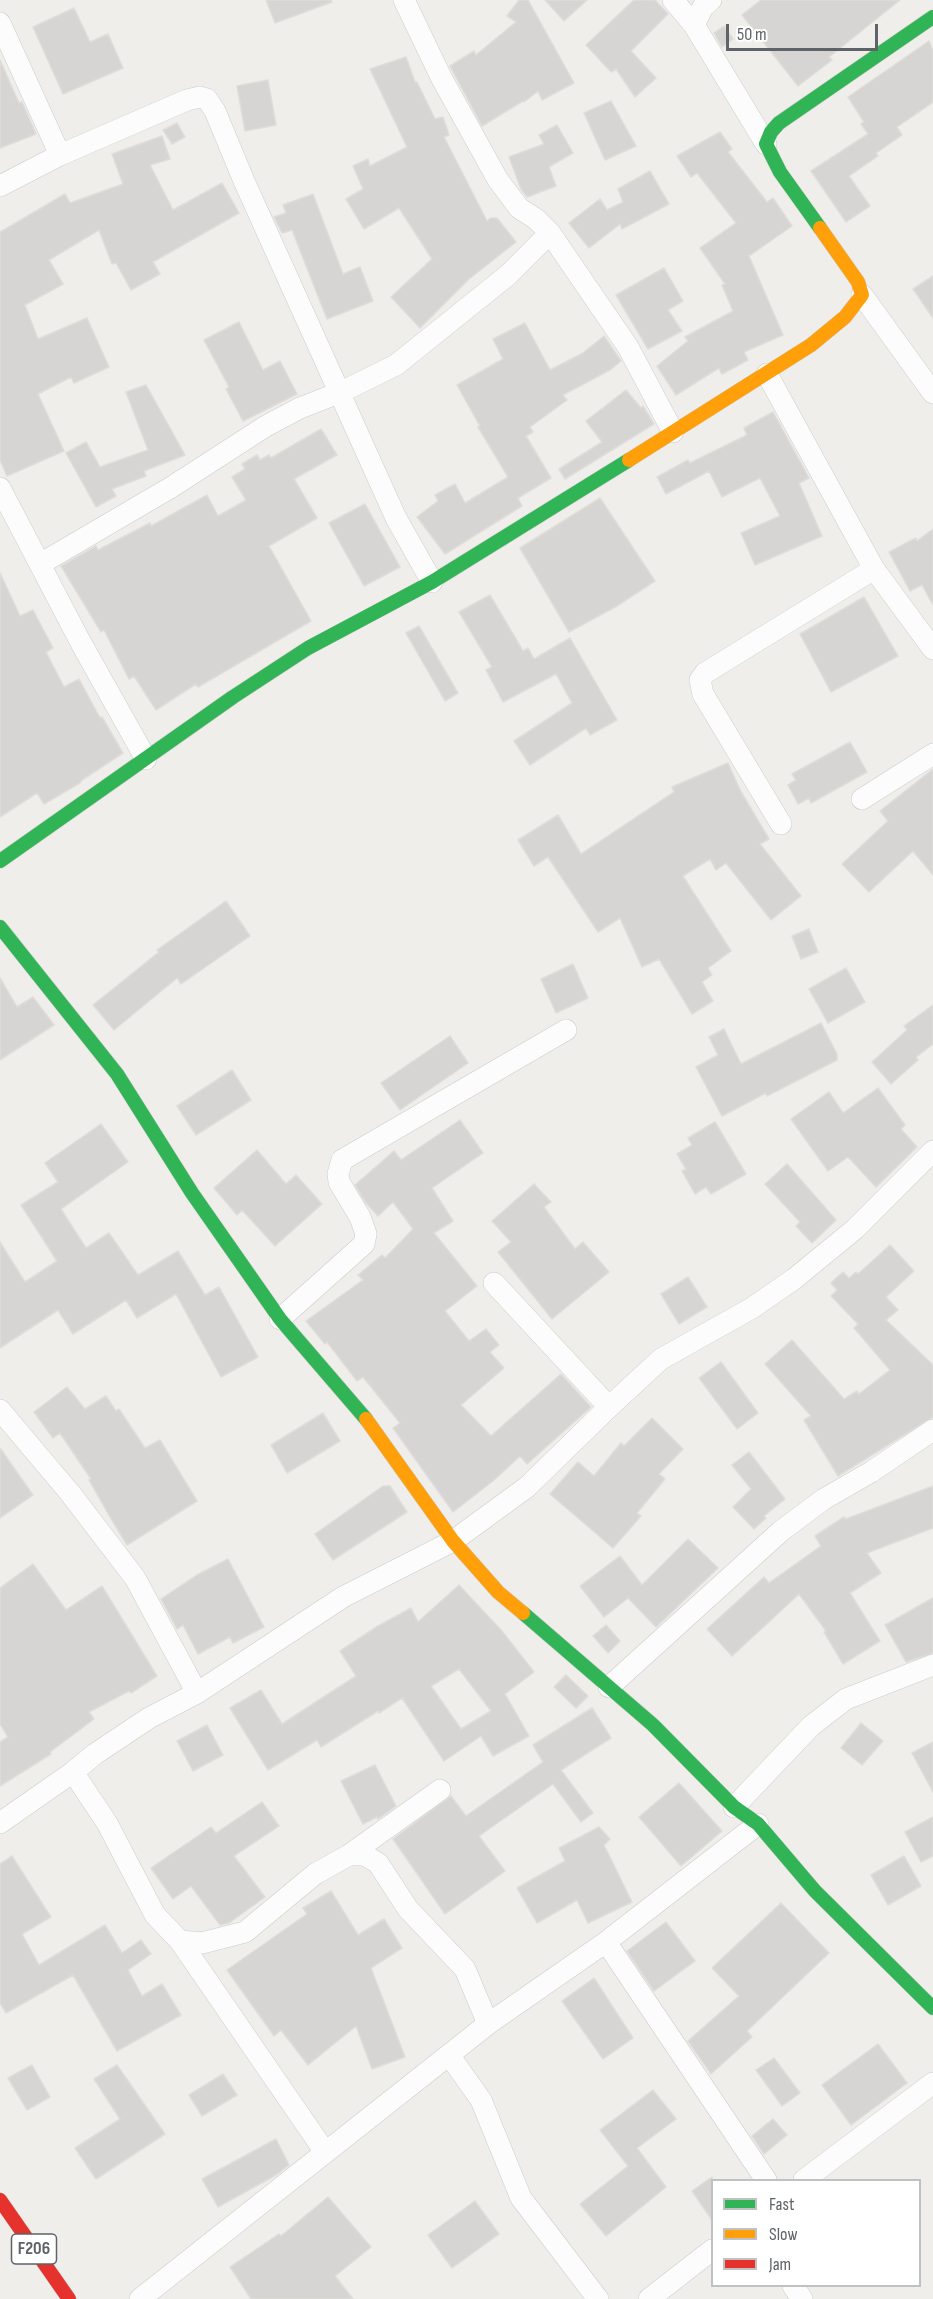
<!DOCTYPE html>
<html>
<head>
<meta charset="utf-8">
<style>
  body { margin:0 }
  #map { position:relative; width:933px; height:2299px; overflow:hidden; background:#efeeea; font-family:"Sofia Sans Condensed",sans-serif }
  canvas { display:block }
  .legend { position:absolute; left:711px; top:2179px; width:210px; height:108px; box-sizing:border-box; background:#fff; border:2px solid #bfc1c3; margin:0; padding:8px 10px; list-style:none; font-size:18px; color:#5f6368 }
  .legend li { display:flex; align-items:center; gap:12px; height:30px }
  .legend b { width:30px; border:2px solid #bfc1c3 }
  .scale { position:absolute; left:726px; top:24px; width:152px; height:27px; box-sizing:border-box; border:3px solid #5f6368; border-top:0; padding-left:8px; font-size:18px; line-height:21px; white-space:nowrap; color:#5f6368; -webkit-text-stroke:4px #fff; paint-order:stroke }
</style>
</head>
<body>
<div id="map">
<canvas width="933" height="2299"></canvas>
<ul class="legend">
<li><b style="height:8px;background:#30b455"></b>Fast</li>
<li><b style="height:8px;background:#ff9f0a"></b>Slow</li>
<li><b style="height:8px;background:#e5322d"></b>Jam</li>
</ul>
<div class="scale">50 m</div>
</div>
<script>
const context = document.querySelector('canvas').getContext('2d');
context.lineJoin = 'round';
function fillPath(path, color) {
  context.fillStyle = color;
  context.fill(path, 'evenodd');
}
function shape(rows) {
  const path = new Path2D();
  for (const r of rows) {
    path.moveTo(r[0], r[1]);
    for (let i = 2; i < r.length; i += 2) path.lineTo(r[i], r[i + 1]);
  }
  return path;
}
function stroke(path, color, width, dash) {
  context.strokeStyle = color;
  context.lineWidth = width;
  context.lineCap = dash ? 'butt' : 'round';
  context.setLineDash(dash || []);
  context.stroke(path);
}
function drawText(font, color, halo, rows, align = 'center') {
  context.font = font + ' "Sofia Sans Condensed",sans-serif';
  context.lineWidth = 4.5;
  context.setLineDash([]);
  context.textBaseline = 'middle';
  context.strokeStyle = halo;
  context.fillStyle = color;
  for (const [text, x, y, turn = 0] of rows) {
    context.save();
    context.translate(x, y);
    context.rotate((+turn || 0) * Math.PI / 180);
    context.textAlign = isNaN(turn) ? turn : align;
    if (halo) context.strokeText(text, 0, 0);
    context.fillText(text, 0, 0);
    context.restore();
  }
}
const building = shape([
  [266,0,331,0,332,2,275,23,266,0],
  [519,0,528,0,574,83,542,100,538,91,524,102,523,101,482,126,450,66,474,51,476,55,516,22,507,16,519,0],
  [545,0,587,0,564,21,545,0],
  [634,0,655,0,668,14,631,51,656,78,635,97,616,69,611,72,586,45,634,0],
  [761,0,900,0,829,57,832,60,798,86,742,15,761,0],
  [74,8,90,42,108,34,123,68,63,94,33,27,74,8],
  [724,26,733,39,722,47,714,33,724,26],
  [929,41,933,51,933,102,897,127,902,135,876,153,878,156,849,176,870,206,846,222,811,171,868,134,861,124,864,122,848,97,929,41],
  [406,57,415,82,417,82,435,119,443,117,449,135,444,137,487,221,491,218,497,218,516,242,469,279,420,328,391,297,432,259,399,208,364,229,346,199,363,189,353,166,368,159,370,166,407,147,370,69,406,57],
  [0,60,19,103,22,102,36,134,0,148,0,60],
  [268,80,276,125,245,131,237,86,268,80],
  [611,101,636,146,605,160,584,113,611,101],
  [177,123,185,137,172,144,163,130,177,123],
  [557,125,573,153,549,167,556,186,527,197,521,189,509,157,544,144,539,135,557,125],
  [720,132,732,149,728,152,767,202,773,198,792,226,749,256,783,335,744,352,748,360,722,374,719,368,676,395,657,366,688,341,685,337,733,311,722,285,725,284,700,248,736,223,697,173,691,177,677,156,720,132],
  [162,136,170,159,150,165,173,210,222,183,239,213,153,262,160,274,131,290,116,263,112,264,99,230,49,260,63,284,25,305,38,339,87,318,109,367,74,383,71,377,38,394,64,451,7,476,0,460,0,232,65,194,70,203,123,184,112,154,162,136],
  [650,171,669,204,622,229,620,224,589,248,569,223,600,199,607,210,623,202,618,189,650,171],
  [313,194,343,274,360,267,373,301,327,319,292,230,282,233,274,217,286,213,283,205,313,194],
  [664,268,683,301,668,310,682,331,648,349,616,295,664,268],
  [933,276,933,318,913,289,933,276],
  [239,322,263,370,280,361,297,394,243,421,226,389,229,387,204,340,239,322],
  [525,323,550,370,583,353,604,336,621,361,610,370,563,395,567,400,530,427,533,432,526,436,551,478,518,498,522,506,445,554,417,517,438,501,435,495,455,484,465,503,508,477,478,427,480,426,457,385,503,359,493,339,525,323],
  [146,385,185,455,144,471,146,476,112,489,116,496,96,507,66,453,86,442,100,467,148,450,126,392,146,385],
  [626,390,641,408,643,406,654,424,565,479,559,469,602,442,586,421,626,390],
  [773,412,809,478,799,483,822,536,755,565,741,533,780,516,760,478,722,497,709,471,666,494,657,477,688,460,690,463,747,435,744,428,773,412],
  [321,429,337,455,294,479,317,518,269,546,311,621,198,687,196,684,156,710,134,676,129,679,104,630,101,632,61,566,96,546,98,550,150,523,151,526,207,495,218,516,246,500,232,477,245,469,242,464,257,455,260,460,269,455,271,458,321,429],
  [600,498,655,581,617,606,569,632,520,548,600,498],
  [365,504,400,567,364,586,329,523,365,504],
  [933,529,933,605,922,585,910,591,889,552,916,538,917,541,933,529],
  [0,573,20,616,33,610,53,648,46,652,64,687,79,679,100,718,102,717,123,753,82,780,80,783,44,804,37,793,0,817,0,573],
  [490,595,523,651,528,648,534,659,570,638,617,720,590,735,586,728,530,765,514,741,572,703,556,674,503,702,486,670,492,667,459,612,490,595],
  [864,597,898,656,831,692,800,634,864,597],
  [419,626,458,693,445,701,406,633,419,626],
  [850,742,867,772,811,803,809,798,798,804,788,785,796,780,792,774,850,742],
  [728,763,740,790,769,839,760,844,801,896,771,920,726,863,716,870,710,859,683,876,731,951,708,968,712,975,702,982,713,1001,692,1014,659,959,642,967,620,918,598,932,548,857,534,866,518,840,558,815,581,854,674,792,672,787,728,763],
  [933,769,933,875,913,851,869,892,842,864,888,821,880,811,933,769],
  [226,901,250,936,181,984,177,978,114,1030,93,1005,159,952,157,950,226,901],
  [809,929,818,952,801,959,792,936,809,929],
  [573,964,588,998,556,1013,541,979,573,964],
  [846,968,865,1002,828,1023,809,989,846,968],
  [0,978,17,1007,33,997,54,1025,0,1060,0,978],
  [933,1005,933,1044,916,1057,918,1060,891,1084,872,1062,907,1030,904,1026,933,1005],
  [821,1023,837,1054,837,1060,767,1096,766,1093,722,1116,696,1067,718,1055,709,1037,724,1029,741,1064,821,1023],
  [450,1036,468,1063,400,1110,381,1083,450,1036],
  [232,1070,251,1100,196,1135,177,1106,232,1070],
  [878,1088,905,1125,901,1129,917,1147,876,1187,848,1157,828,1171,791,1119,829,1092,843,1113,878,1088],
  [460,1120,483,1153,432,1188,453,1221,434,1233,477,1286,445,1311,469,1341,486,1329,499,1345,490,1352,504,1368,461,1405,491,1436,561,1374,591,1407,527,1464,520,1456,493,1481,453,1512,393,1428,400,1423,363,1377,357,1381,327,1342,325,1344,306,1321,363,1280,358,1275,382,1255,385,1258,413,1229,393,1202,378,1216,366,1203,355,1185,394,1151,401,1160,460,1120],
  [715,1122,746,1174,711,1194,706,1187,695,1194,682,1171,686,1169,677,1154,692,1145,688,1138,715,1122],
  [101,1124,128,1162,61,1209,86,1248,109,1233,138,1275,178,1251,205,1295,219,1287,258,1357,221,1377,176,1294,137,1318,126,1300,73,1334,58,1310,0,1348,0,1242,25,1282,57,1261,21,1205,58,1182,45,1163,101,1124],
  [257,1150,286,1184,296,1175,322,1204,275,1246,242,1210,237,1215,214,1188,257,1150],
  [787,1164,836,1220,812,1243,796,1226,800,1222,765,1184,787,1164],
  [534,1184,551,1202,544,1207,575,1249,583,1242,609,1272,552,1319,498,1252,511,1242,492,1221,534,1184],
  [890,1245,914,1271,886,1297,898,1310,886,1320,933,1365,933,1417,838,1476,804,1420,811,1416,765,1364,792,1340,844,1399,857,1391,859,1394,890,1370,854,1328,858,1324,831,1296,837,1290,831,1283,843,1272,849,1278,856,1272,858,1274,890,1245],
  [688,1277,707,1307,679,1324,661,1294,688,1277],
  [721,1362,758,1413,737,1429,699,1378,721,1362],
  [67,1387,85,1409,106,1396,116,1411,119,1409,145,1448,160,1440,197,1501,127,1545,110,1517,89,1480,91,1479,60,1433,53,1438,34,1412,67,1387],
  [323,1413,340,1441,287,1473,271,1445,323,1413],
  [652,1418,683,1449,659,1474,665,1479,637,1513,641,1516,613,1548,550,1494,578,1462,594,1476,621,1443,624,1446,652,1418],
  [0,1448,33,1495,0,1518,0,1448],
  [749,1452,785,1499,764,1516,766,1518,754,1529,733,1507,751,1489,732,1465,749,1452],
  [383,1486,390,1486,407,1512,333,1560,315,1534,383,1486],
  [933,1486,933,1528,867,1553,881,1573,850,1593,880,1641,843,1664,824,1632,826,1631,799,1594,732,1656,707,1629,764,1577,769,1583,821,1546,815,1536,844,1517,846,1519,933,1486],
  [688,1539,718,1568,656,1627,628,1598,604,1617,580,1586,620,1556,642,1585,688,1539],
  [228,1559,264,1627,233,1643,230,1637,198,1654,183,1625,177,1629,161,1599,197,1575,228,1559],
  [33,1564,66,1610,102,1586,157,1676,131,1693,129,1691,89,1712,94,1719,50,1752,51,1754,0,1786,0,1742,8,1737,0,1724,0,1588,33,1564],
  [459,1585,502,1631,534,1672,505,1694,529,1736,493,1756,481,1736,444,1761,402,1698,379,1713,378,1711,321,1747,317,1740,268,1770,230,1708,261,1690,282,1724,356,1676,340,1651,378,1626,411,1608,418,1622,459,1585],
  [459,1669,491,1711,461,1729,431,1686,459,1669],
  [933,1598,933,1653,906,1662,885,1625,933,1598],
  [606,1625,620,1641,608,1653,593,1636,606,1625],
  [566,1675,588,1696,576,1708,554,1687,566,1675],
  [592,1708,611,1738,561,1770,593,1813,581,1822,553,1784,479,1836,505,1871,445,1914,393,1839,451,1796,466,1816,543,1762,533,1745,592,1708],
  [861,1723,883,1741,862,1765,841,1748,861,1723],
  [207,1725,223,1755,193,1771,177,1741,207,1725],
  [933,1742,933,1792,912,1753,933,1742],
  [375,1765,396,1806,378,1819,377,1817,363,1824,341,1781,375,1765],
  [679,1783,722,1831,681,1866,639,1817,679,1783],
  [262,1802,279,1826,234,1856,265,1897,229,1923,220,1925,191,1886,173,1899,151,1868,211,1827,216,1833,262,1802],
  [933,1817,933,1856,921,1862,905,1832,933,1817],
  [599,1827,610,1839,604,1845,632,1902,588,1923,577,1900,537,1923,517,1888,565,1861,559,1848,599,1827],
  [12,1856,51,1917,22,1934,39,1965,105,1925,122,1953,141,1940,151,1954,128,1970,142,1996,162,1984,181,2015,117,2051,73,1975,6,2013,0,2003,0,1864,12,1856],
  [904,1856,921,1886,888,1905,871,1875,904,1856],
  [331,1891,358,1935,384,1919,402,1948,371,1968,405,2057,372,2069,356,2026,308,2065,281,2030,274,2036,227,1970,307,1914,303,1908,331,1891],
  [781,1903,829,1953,747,2031,752,2037,711,2074,688,2041,739,1996,712,1968,781,1903],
  [666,1922,695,1961,654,1991,627,1951,666,1922],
  [594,1978,633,2038,603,2059,562,2001,594,1978],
  [878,2044,907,2083,851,2125,822,2085,878,2044],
  [774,2058,800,2093,782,2106,756,2070,774,2058],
  [32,2065,50,2097,27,2110,8,2078,32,2065],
  [117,2065,165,2134,96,2179,75,2148,120,2119,94,2079,117,2065],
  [223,2074,237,2095,202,2116,189,2095,223,2074],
  [653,2090,676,2119,637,2148,666,2187,606,2236,580,2204,628,2166,600,2130,653,2090],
  [773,2119,787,2135,764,2154,752,2136,773,2119],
  [276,2139,289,2165,276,2175,218,2207,202,2179,276,2139],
  [712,2177,712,2220,692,2191,712,2177],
  [328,2197,371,2247,335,2276,353,2299,251,2299,230,2267,279,2234,281,2236,328,2197],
  [475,2201,499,2234,452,2268,428,2235,475,2201]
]);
fillPath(building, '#d6d5d3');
stroke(building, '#deddd9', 1.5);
const street = shape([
  [404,0,442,79,498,180,519,208,536,219,550,233,628,347,673,432],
  [673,0,694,25],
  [711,0,703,7,694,25,766,144],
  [0,23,60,155],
  [0,186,60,155,187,100,200,97,207,99,215,111,244,181,396,518,432,582],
  [862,295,933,393],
  [767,374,874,569,705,673,700,680,703,694,781,824],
  [0,488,81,643,146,759],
  [40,564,170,488,266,426,300,408,341,392,396,365,508,275,550,233],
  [874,569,933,649],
  [862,799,933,754],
  [494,1283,609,1407],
  [280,1319,364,1244,366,1234,360,1217,339,1182,338,1174,342,1160,566,1030],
  [0,1410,70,1493,135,1578,197,1693],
  [609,1687,781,1531,824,1499,871,1472,933,1430],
  [73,1772,107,1823,155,1915,180,1941,202,1943,245,1932,315,1874,349,1855,364,1855,378,1863,408,1909,465,1969,488,2024],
  [734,1807,811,1726,846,1699,933,1665],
  [0,1823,73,1772,95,1754,149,1718,197,1693,343,1597,453,1541,527,1487,609,1407,661,1359,752,1308,794,1279,855,1229,933,1151],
  [349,1855,440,1790],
  [180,1941,325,2152],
  [606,1942,766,2180],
  [449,2055,481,2100,521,2198,598,2299],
  [804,2180,933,2083],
  [793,2286,802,2299],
  [140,2299,488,2024,606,1942,758,1824],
  [649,2299,712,2250]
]);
const fast = shape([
  [820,228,780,172,766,144,771,132,779,123,933,17],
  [0,861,233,697,308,648,432,582,629,460],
  [0,927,117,1074,192,1193,280,1319,366,1419],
  [523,1613,653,1725,734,1807,758,1824,815,1891,933,2008]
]);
const slow = shape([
  [629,460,811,345,845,317,862,295,858,282,820,228],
  [366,1419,453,1541,498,1592,523,1613]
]);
const jam = shape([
  [0,2200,69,2299]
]);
stroke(street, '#cbcccc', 22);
stroke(fast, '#cacacb', 15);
stroke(slow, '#cacacb', 15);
stroke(jam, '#cacacb', 15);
stroke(street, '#fdfcfc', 21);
stroke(fast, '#30b455', 14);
stroke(slow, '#ff9f0a', 14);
stroke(jam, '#e5322d', 14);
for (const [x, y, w] of [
  [34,2249,45]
]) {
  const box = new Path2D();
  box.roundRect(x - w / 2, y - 15, w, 30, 4.5);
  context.fillStyle = '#fff';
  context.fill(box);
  stroke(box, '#5f6368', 1.5);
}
drawText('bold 18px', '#5f6368', null, [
  ["F206",34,2249]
]);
</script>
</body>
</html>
